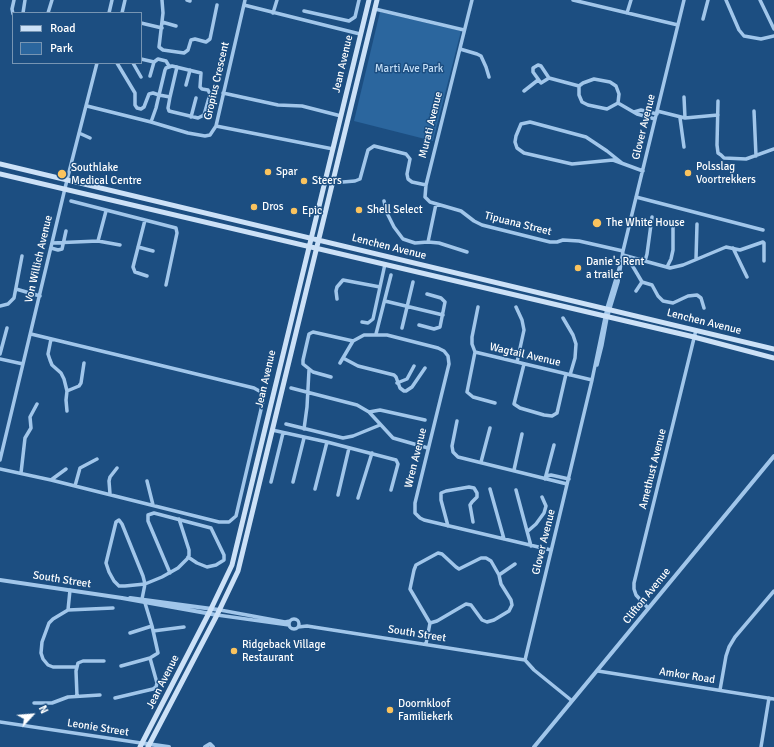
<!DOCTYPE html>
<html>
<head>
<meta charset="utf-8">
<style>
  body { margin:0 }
  #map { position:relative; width:774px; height:747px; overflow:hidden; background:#1c4e81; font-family:Signika,sans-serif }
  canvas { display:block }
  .legend { position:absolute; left:12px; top:12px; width:130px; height:52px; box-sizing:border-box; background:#1c4e81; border:1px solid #7795b3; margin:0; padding:5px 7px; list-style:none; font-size:12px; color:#fff }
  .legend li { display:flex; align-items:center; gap:8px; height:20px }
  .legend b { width:20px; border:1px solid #7795b3 }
  .north { position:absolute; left:12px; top:695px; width:40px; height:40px; -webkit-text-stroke:3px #1c4e81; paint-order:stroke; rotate:64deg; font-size:11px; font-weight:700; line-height:16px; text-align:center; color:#fff }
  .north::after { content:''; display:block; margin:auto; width:14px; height:18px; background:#fff; clip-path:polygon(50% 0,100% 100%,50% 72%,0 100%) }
</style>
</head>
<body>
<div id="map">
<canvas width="774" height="747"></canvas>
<ul class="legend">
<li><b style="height:5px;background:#cce1f7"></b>Road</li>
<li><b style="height:11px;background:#2b669e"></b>Park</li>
</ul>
<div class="north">N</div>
</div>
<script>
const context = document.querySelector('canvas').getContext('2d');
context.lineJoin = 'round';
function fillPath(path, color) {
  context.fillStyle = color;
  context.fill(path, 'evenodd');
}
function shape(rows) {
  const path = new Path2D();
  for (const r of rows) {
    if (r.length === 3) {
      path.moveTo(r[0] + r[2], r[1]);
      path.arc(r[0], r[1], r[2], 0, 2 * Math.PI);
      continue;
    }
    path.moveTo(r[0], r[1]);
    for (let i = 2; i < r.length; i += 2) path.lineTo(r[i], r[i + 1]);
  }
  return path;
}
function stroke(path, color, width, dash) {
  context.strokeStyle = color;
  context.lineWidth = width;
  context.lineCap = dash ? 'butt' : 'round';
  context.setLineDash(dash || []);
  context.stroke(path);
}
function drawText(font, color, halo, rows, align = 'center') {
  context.font = font + ' Signika,sans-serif';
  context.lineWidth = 3;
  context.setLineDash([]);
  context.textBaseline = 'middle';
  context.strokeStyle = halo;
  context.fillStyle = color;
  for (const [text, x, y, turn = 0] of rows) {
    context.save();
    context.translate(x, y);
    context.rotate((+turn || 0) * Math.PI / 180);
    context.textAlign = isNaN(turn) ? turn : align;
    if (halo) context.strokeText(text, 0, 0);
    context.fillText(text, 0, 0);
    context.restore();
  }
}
fillPath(shape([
  [380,12,461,31,433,141,354,121]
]), '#2b669e');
stroke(shape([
  [162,0,163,13,159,47,163,50,184,53,188,50,191,40,195,39,206,42,210,39,217,5],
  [187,0,190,1],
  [472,0,426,185,425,197,430,202,461,211,474,221,482,225,550,242,557,242,563,240,579,241,623,251],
  [573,0,678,25],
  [726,0,739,30,744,36,761,39,774,36],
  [760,0,774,29],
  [244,5,360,34],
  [375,9,464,30],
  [304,11,349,21,355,17,359,0],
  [23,13,25,0],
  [48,13,52,0],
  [109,13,112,0],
  [122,13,125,0],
  [273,13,277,0],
  [627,13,631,0],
  [13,14,12,9,14,0],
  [703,19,708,0],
  [162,22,176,26],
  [141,23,162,28],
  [460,49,477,54,481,56,486,67,489,77],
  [141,59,154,62,150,76],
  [154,62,158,59,166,61,169,66],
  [117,63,135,93,135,105,137,108,141,109,144,107,149,94,153,93,159,95,170,97,168,108,169,111,198,118,204,115,210,94,208,90,202,89,200,87,201,73,172,66,166,68,165,70,159,95,156,108,151,122],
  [133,63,141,77],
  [549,78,541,83,533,72,533,68,538,65,541,66,549,78,579,86],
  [594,79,610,82,616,86,619,94,618,103,607,109,588,105,582,102,579,95,579,86,583,83,594,79],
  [186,85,190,70],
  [524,91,538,80],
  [223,93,278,105,302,106,341,116],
  [170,97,177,67],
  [684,97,685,118],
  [718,101,717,145,718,153,721,155,724,158,746,159,774,149],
  [618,103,637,114,655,119],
  [87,106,151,122,188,133,205,136,210,135,216,126,245,0],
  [657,111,685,118,718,115],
  [754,111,756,156],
  [634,112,641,110,657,114],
  [191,117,196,98],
  [680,118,684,147],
  [216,126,333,149],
  [79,133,90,138],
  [622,163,607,151,586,137,530,122,521,124,516,136,515,142,517,148,524,153,572,164,613,160,643,171],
  [343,182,355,181,360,179,368,150,374,146,406,154,410,159,407,174,408,179,412,182,426,185],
  [636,197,763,230],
  [71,201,176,228,177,233,166,285],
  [384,201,387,213,394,227,403,239,415,243,428,242],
  [436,204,428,242,439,243,467,252],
  [145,220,133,267,135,272,147,276],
  [98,241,106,211],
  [52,243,98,241,120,245],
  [138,247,153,251],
  [51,248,58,250,62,249,66,231],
  [733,248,747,277],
  [623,255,670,268,683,265,726,247,740,250,763,242,764,243,764,261],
  [696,259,697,224],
  [622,260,632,265,642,282,652,285,658,296,663,301,673,303,688,296,697,295,701,298,704,308],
  [645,261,647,254,652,217],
  [667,267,671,259,673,250,673,222],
  [16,289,40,296],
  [636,291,642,282],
  [337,299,336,291,337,287,343,280,380,287],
  [385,301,443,315],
  [0,306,8,304,14,298,22,256],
  [516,307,522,320,524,330,517,362],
  [563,318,573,335,576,344,575,358,570,375],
  [362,322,368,323,373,319,385,264],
  [419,325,434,329,440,327,445,302,441,298,427,294],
  [402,328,413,282],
  [376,334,391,275],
  [51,339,48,354,50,360,52,365,61,373,64,379,67,391,66,400,67,411],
  [475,352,592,380],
  [475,352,467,392,473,397,495,403],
  [475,352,472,344,472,337,478,307],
  [0,354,7,328],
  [343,358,358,366,394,375,396,377,400,388,404,391,406,391,412,387,425,368],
  [0,359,23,364],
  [340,363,353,341,364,335,387,335,438,348,444,351,448,356,449,364,415,503,415,513,420,518,424,520,551,550],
  [524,364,514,404,520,408,544,415,552,416,557,413,566,374],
  [597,365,602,345,607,318,618,282,623,251,684,0],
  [331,377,313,372,303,364,303,360,309,334,313,332,353,341],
  [397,383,407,379,414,366],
  [291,388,357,405,369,412,393,438,428,448],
  [67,391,79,386,81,383,84,363],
  [369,412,380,410,425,420],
  [457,421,452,446,453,452,458,457,567,484],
  [286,424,343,438,353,436,380,425],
  [304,429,307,407,309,370],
  [272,430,327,442,396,460,398,464,391,490],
  [0,460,67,180,97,63],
  [481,462,490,428],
  [0,469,51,480,219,522,229,522,236,516,263,401,261,392,254,388,31,334],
  [514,470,522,434],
  [21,473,25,438,31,428,30,417,37,404],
  [546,476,551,475,569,479],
  [545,479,554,445],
  [51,480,66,469],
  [147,481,153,505],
  [271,482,283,433],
  [293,482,304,438],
  [75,486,80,468,97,459],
  [315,489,327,442],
  [490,489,504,539],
  [516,490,531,546],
  [110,494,109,481,110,477,117,468],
  [338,495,349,448],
  [358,498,372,453],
  [448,526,441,500,441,493,446,491,469,487,474,488,477,493,477,497,472,502,470,505,473,522],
  [528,531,536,524,544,513,546,506,542,497],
  [170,573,148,521,148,515,154,513,211,528,224,555,224,560,216,565,207,567,197,563,188,557],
  [499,575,515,564],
  [142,599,145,584,143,576,122,524,119,520,116,522,106,563,109,572,114,581,119,586,125,586,145,584,162,577,178,568,187,559,189,556,189,550,179,519],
  [648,608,636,595,634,589,634,583,696,330],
  [68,610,70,590],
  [220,610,285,622,290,621],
  [217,615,289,625],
  [294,624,5],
  [298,627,307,626,525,660],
  [153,631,184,627],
  [130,633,152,626],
  [426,644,430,623,410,589,414,570,416,565,438,553,442,554,456,567,459,569,481,558,486,558,491,561,499,575,501,584,511,600,512,605,509,611,494,620,487,622,482,620,471,605,466,604,437,621,430,623],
  [121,666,150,658,158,653,152,626,145,603],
  [76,667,53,667,48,665,43,659,41,653,42,642,49,623,53,619,68,610,113,608],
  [598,671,774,699],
  [720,690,726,656,729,647,735,637,774,591],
  [77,696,76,671,78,663,83,661,104,661],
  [115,698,153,689,156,687,157,683,150,658],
  [571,700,534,670,525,660,592,380,607,308,622,259],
  [34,703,52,703,68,697,100,695],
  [0,722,141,743],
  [761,747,769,698]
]), '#a1c6ea', 3.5);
stroke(shape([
  [0,580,122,598,217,615],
  [130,598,220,610],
  [141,743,169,747],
  [205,747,210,744,213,747],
  [534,747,774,456]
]), '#a1c6ea', 4);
stroke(shape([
  [0,164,774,349],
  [0,174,694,337,774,358],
  [140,747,209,613,232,565,369,0],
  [148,747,217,615,238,571,377,0]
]), '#cce1f7', 5);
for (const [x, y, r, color] of [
  [268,172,4,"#fac35e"],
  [688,173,4,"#fac35e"],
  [62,174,5,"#fac35e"],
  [304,181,4,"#fac35e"],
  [254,207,4,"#fac35e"],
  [359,210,4,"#fac35e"],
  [294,211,4,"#fac35e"],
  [597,223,5,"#fac35e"],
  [578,268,4,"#fac35e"],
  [234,651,4,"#fac35e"],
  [390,710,4,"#fac35e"]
]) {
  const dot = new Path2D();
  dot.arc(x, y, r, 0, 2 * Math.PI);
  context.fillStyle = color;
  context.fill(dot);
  stroke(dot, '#1c4e81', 1.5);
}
drawText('11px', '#fff', '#1c4e81', [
  ["Jean Avenue",343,64,-77],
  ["Gropius Crescent",217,81,-77],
  ["Murati Avenue",431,125,-76],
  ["Glover Avenue",644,127,-76],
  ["Tipuana Street",518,224,14],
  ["Lenchen Avenue",389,247,14],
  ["Von Willich Avenue",39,259,-77],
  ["Lenchen Avenue",704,322,14],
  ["Wagtail Avenue",525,355,13],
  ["Jean Avenue",266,379,-77],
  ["Wren Avenue",416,458,-76],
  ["Amethust Avenue",653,469,-76],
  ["Glover Avenue",544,542,-76],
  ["South Street",62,580,9],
  ["Clifton Avenue",647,596,-51],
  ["South Street",417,634,9],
  ["Amkor Road",687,676,9],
  ["Jean Avenue",163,682,-63],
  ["Leonie Street",98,728,9]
]);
drawText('11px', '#c5dff7', '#1c4e81', [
  ["Marti Ave Park",409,69]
]);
drawText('11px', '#fff', '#1c4e81', [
  ["Polsslag",696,167],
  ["Voortrekkers",696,180],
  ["Southlake",71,168],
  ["Medical Centre",71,181],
  ["Spar",276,172],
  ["Steers",312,181],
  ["Dros",262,207],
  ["Shell Select",367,210],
  ["Epic",302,211],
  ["The White House",606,223],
  ["Danie's Rent",586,262],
  ["a trailer",586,275],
  ["Ridgeback Village",242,645],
  ["Restaurant",242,658],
  ["Doornkloof",398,704],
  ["Familiekerk",398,717]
], 'left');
</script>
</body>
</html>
